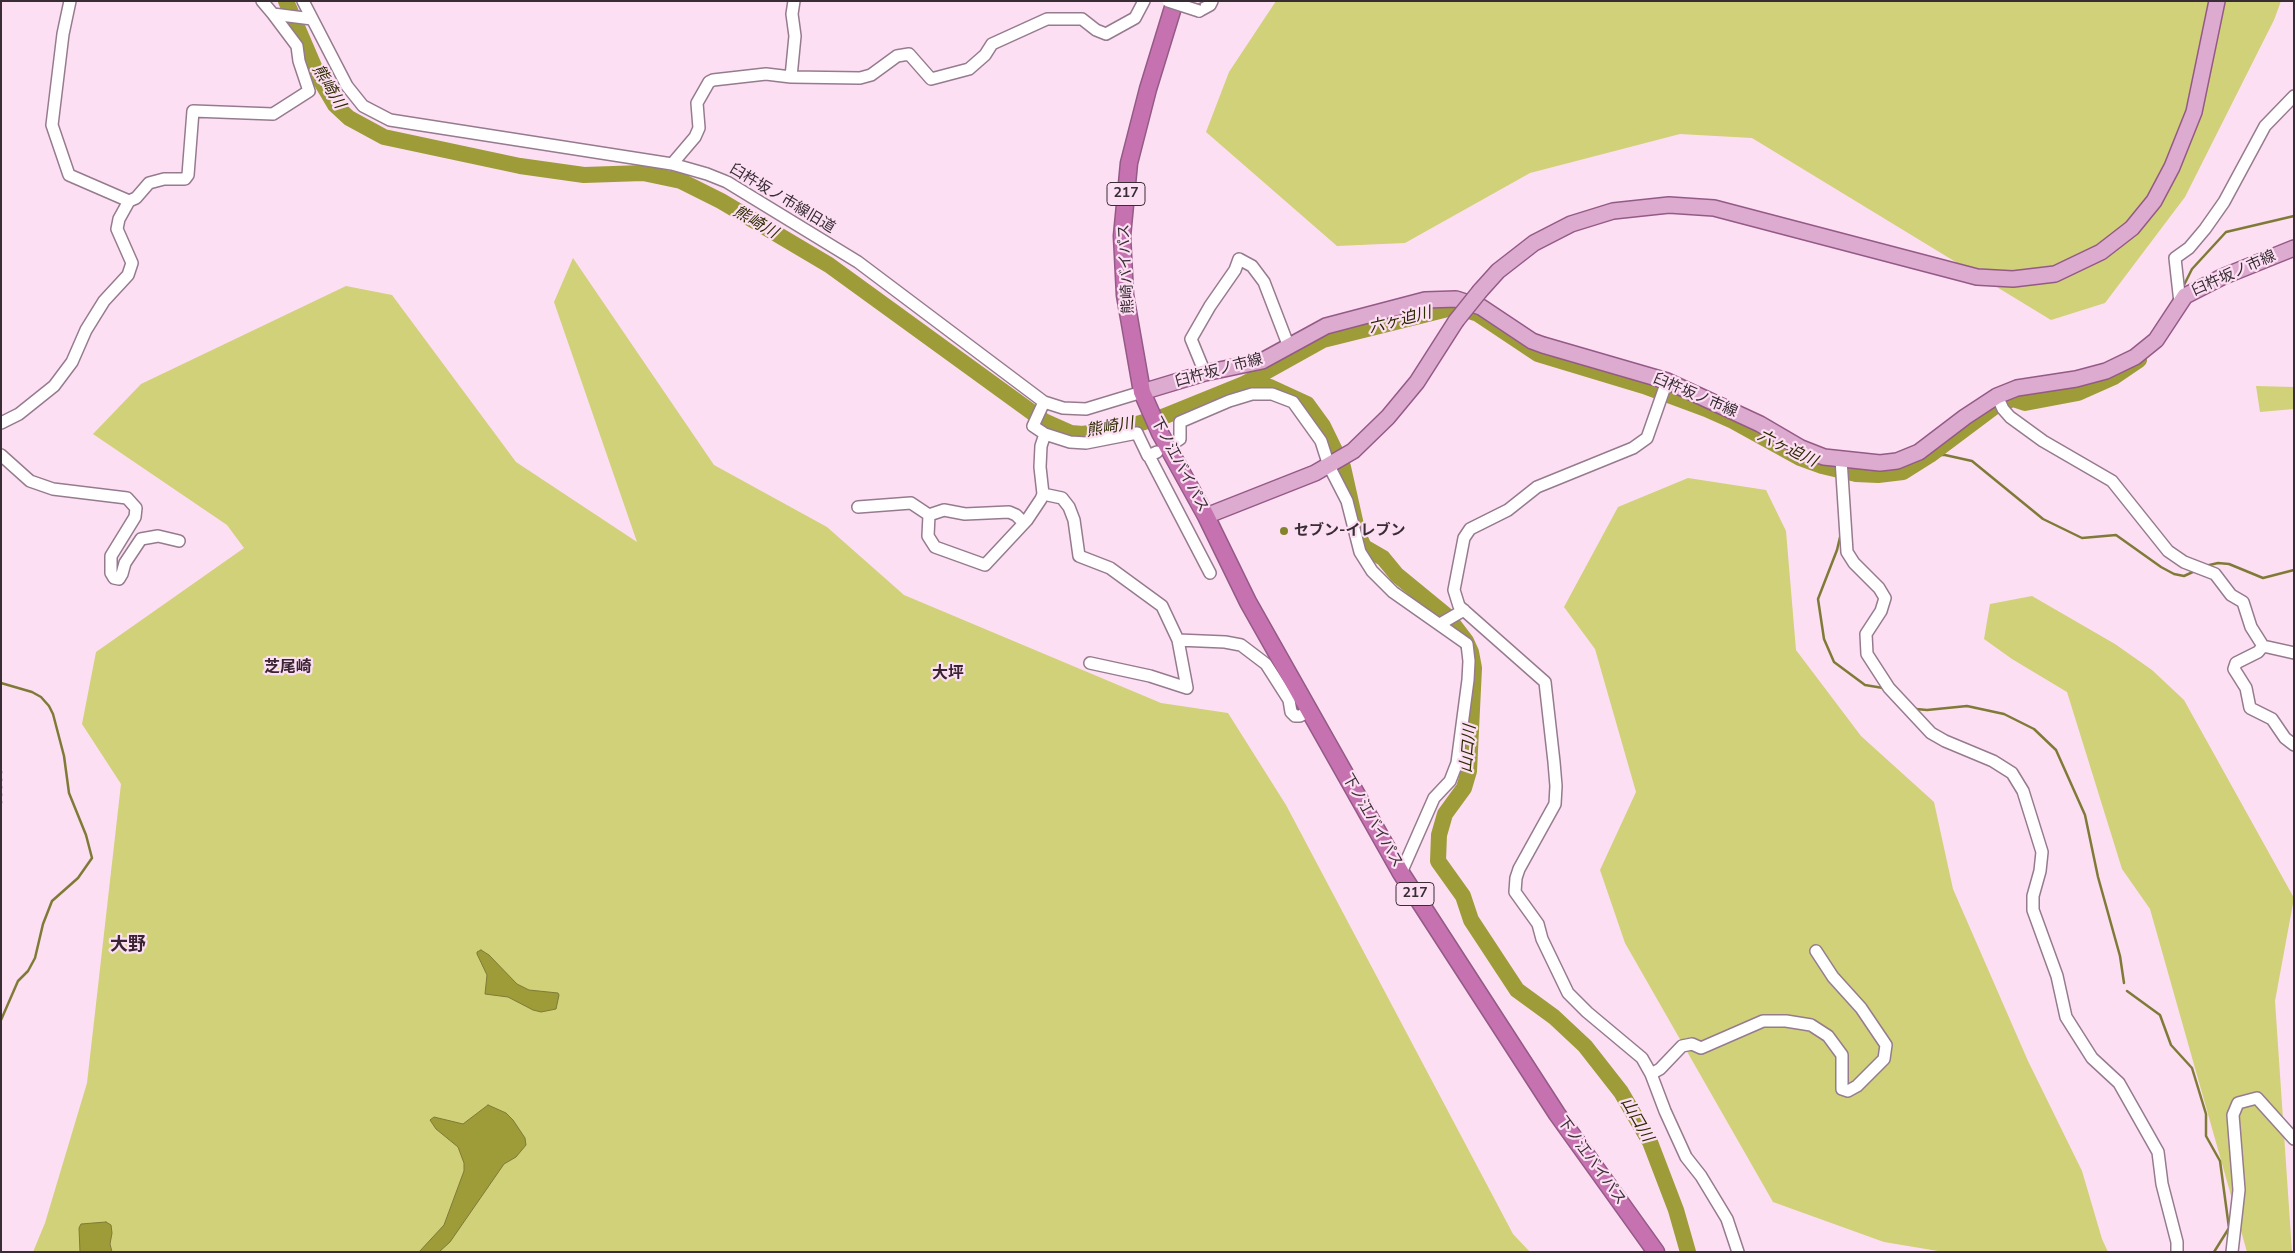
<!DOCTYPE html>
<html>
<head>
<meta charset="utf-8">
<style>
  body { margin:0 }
  #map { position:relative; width:2295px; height:1253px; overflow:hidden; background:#fddff3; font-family:"Nunito Sans",sans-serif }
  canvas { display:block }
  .frame { position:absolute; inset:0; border:2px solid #382d35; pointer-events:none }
</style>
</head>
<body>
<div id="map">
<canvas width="2295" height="1253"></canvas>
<div class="frame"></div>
</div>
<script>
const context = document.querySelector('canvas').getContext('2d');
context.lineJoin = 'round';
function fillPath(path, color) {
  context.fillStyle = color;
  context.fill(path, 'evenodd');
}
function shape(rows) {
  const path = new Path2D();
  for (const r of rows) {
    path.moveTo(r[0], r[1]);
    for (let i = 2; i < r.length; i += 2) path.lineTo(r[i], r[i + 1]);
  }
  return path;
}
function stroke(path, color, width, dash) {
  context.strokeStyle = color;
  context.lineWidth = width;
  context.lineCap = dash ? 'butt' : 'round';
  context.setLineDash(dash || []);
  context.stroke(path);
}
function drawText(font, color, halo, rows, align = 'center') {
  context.font = font + ' "Nunito Sans","Noto Sans JP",sans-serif';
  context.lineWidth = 4.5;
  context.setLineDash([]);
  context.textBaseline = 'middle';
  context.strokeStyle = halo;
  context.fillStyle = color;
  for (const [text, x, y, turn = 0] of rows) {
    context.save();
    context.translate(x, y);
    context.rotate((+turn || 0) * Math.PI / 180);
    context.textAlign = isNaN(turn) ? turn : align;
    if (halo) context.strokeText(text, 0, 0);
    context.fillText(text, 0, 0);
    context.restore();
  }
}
fillPath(shape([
  [1276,1,2281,1,2274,20,2185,197,2105,303,2051,320,1752,138,1680,134,1530,173,1405,243,1337,246,1206,132,1229,72],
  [573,258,714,465,827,527,904,595,1161,703,1228,713,1286,805,1513,1234,1530,1252,33,1252,45,1223,87,1083,121,784,82,724,96,652,244,548,227,525,93,434,141,384,346,286,392,295,516,462,637,542,554,302],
  [2256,386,2294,387,2294,409,2260,412],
  [1688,478,1766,490,1786,531,1796,650,1861,736,1934,802,1953,889,2028,1061,2082,1171,2102,1239,2108,1252,1944,1252,1884,1242,1773,1202,1625,943,1600,870,1636,792,1595,649,1564,607,1618,507],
  [2032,596,2115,644,2152,670,2184,700,2294,898,2275,1001,2292,1252,2247,1252,2150,909,2122,869,2067,692,2012,659,1984,639,1990,604]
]), '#d0d178');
const water = shape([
  [481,950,489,955,517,984,529,990,558,993,559,995,556,1009,541,1012,533,1010,508,997,485,994,487,975,477,954,477,952,481,950],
  [488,1105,506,1113,513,1120,525,1138,526,1145,516,1157,504,1164,450,1242,439,1252,419,1252,444,1225,464,1171,464,1163,458,1147,436,1129,430,1120,434,1117,463,1124,488,1105],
  [106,1222,111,1225,112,1233,110,1244,112,1252,80,1252,79,1228,81,1224,106,1222]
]);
fillPath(water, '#9d9c38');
stroke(water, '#7f7b37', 1);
stroke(shape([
  [2184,285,2192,269,2226,232,2294,216],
  [1930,455,1945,455,1972,461,2043,519,2082,538,2116,535,2161,567,2174,574,2184,576,2195,571],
  [1841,533,1837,550,1818,599,1824,639,1834,662,1865,685,1883,688],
  [2205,566,2218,563,2229,564,2263,578,2294,570],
  [1,683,32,692,41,697,49,706,53,714,64,756,69,793,86,835,92,858,78,878,52,901,43,924,35,958,28,971,18,981,1,1020],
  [1916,709,1927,710,1967,706,2004,714,2034,729,2056,750,2085,815,2098,877,2120,956,2124,983],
  [2127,991,2160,1015,2171,1045,2192,1068,2206,1114,2206,1136,2220,1161,2229,1228,2214,1252]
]), '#7f7b37', 2.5);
stroke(shape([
  [286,1,319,78,335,105,349,118,384,137,520,166,584,175,643,173,681,181,721,201,829,265,1044,421,1071,433,1083,434,1130,426,1165,416,1244,384,1323,340,1456,307,1478,314,1538,354,1644,386,1706,409,1733,421,1800,458,1822,466,1856,474,1878,475,1903,472,1930,455,1994,407,2013,399,2025,403,2078,393,2114,377,2139,360],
  [1244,384,1250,382,1270,387,1307,404,1323,426,1343,467,1358,534,1364,547,1383,558,1397,575,1447,616,1466,641,1471,652,1474,668,1469,771,1464,788,1445,814,1439,835,1438,861,1463,896,1471,920,1517,990,1554,1017,1585,1046,1621,1092,1650,1142,1676,1210,1688,1252]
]), '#9d9c38', 16);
const minor = shape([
  [70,1,63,34,52,125,69,175,129,201],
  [262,1,273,14,312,19],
  [303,1,347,86,363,106,390,120,672,164,707,174,727,182,858,262,1044,402,1063,408,1086,409,1142,392],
  [1199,11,1210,5,1212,1],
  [791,77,795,36,792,14,794,1],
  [672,164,695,137,699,128,697,103,709,82,713,80,766,74,791,77,860,78,871,75,897,56,909,54,931,79,969,69,985,55,992,44,1047,19,1082,19,1096,30,1106,34,1135,18,1144,1],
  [2180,303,2175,258,2189,248,2205,229,2224,202,2265,126,2294,96],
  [1205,373,1191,339,1210,306,1235,270,1239,259,1252,266,1264,282,1289,347],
  [1667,381,1647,438,1633,448,1537,487,1508,510,1470,529,1464,538,1454,590,1459,606,1545,682,1554,762,1556,786,1555,804,1519,869,1516,878,1515,892,1538,924,1542,939,1568,993,1587,1012,1642,1058,1651,1074,1665,1111,1686,1157,1701,1176,1727,1219,1738,1252],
  [1997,396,2003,409,2010,417,2043,441,2112,481,2168,551,2184,562,2215,574,2231,595,2243,602,2251,627,2263,646,2294,653],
  [1044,402,1033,426,1045,434,1070,442,1086,443,1137,433,1148,456,1157,452],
  [1,423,19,414,54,386,72,362,86,330,104,301,128,275,132,263,117,229,119,219,129,201,136,198,149,183,164,179,185,179,188,175,193,111,273,114,309,91,299,61,297,46,273,14],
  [1177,441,1180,439,1180,422,1229,401,1252,394,1272,394,1293,402,1321,441,1329,466,1347,501,1360,552,1372,571,1393,592,1467,644,1469,661,1468,680,1457,763,1450,781,1434,798,1401,873],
  [1,455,30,481,53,489,127,498,136,508,135,517,111,556,111,573,114,578,119,579,122,574,125,563,141,539,158,536,179,541],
  [1149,456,1210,573],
  [1841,459,1847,552,1854,563,1879,588,1885,598,1881,611,1866,634,1867,654,1889,688,1931,733,1945,741,1993,761,2012,773,2023,791,2042,852,2040,871,2033,896,2033,910,2057,976,2066,1017,2092,1058,2119,1083,2158,1152,2162,1184,2177,1242,2177,1252],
  [1043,494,1062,498,1069,507,1074,520,1079,556,1110,568,1162,606,1178,640,1187,688,1150,676,1090,663],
  [858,507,911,503,929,515],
  [929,515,928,536,935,547,985,565,1027,520,1041,499,1043,494,1040,467,1041,446,1045,434],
  [929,515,944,510,965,514,1009,512,1016,515,1024,523],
  [1440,624,1464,610],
  [1178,640,1225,642,1241,645,1266,664,1289,700,1291,712,1295,716,1300,716,1309,711],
  [2263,646,2258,652,2236,663,2234,669,2246,688,2250,708,2272,719,2285,738,2294,745],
  [1651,1074,1660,1069,1682,1046,1692,1044,1701,1048,1763,1021,1786,1021,1811,1025,1828,1036,1842,1055,1842,1089,1848,1091,1857,1086,1884,1059,1886,1045,1861,1008,1833,977,1816,951],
  [2232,1252,2239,1190,2233,1115,2238,1103,2257,1098,2294,1139]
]);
const major = shape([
  [1480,291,1498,271,1534,243,1571,224,1613,211,1669,205,1714,208,1977,277,2013,279,2055,274,2101,252,2132,228,2154,201,2172,167,2194,112,2217,1],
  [1142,392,1205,373,1262,361,1326,326,1425,300,1456,299,1481,307,1532,341,1543,345,1667,381,1760,424,1801,448,1824,457,1880,463,1897,461,1919,452,1965,417,1997,396,2017,388,2076,379,2106,371,2135,357,2156,340,2185,296,2222,277,2294,248],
  [1206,516,1315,473,1353,451,1388,417,1417,382,1456,321]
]);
const highway = shape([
  [1175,1,1148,89,1129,163,1122,236,1125,295,1142,392,1160,433,1206,516,1248,602,1401,873,1557,1114,1656,1252]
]);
stroke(minor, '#967b8e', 14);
stroke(major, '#945a86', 18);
stroke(highway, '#945a86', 19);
stroke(minor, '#fff', 11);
stroke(major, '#ddaad0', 15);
stroke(highway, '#c672b1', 16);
stroke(shape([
  [1,771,1,807]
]), '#766571', 2.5, [2.5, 5]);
const minorBridge = shape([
  [1168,1,1199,11]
]);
const majorBridge = shape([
  [1456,321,1480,291]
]);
stroke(minorBridge, '#967b8e', 14, []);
stroke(majorBridge, '#945a86', 18, []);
stroke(minorBridge, '#fff', 11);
stroke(majorBridge, '#ddaad0', 15);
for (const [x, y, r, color] of [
  [1284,531,5,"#83832c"]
]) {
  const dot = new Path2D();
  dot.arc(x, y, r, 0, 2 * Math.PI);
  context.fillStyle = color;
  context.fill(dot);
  stroke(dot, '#fddff3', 2);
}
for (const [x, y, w] of [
  [1126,194,38],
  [1415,894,38]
]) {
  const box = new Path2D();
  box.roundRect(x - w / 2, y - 11.5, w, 23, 4);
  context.fillStyle = '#fddff3';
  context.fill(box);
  stroke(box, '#382d35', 1);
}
drawText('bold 14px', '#382d35', null, [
  ["217",1126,194],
  ["217",1415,894]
]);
drawText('15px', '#382d35', '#fddff3', [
  ["臼杵坂ノ市線旧道",782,199,31],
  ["熊崎バイパス",1127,269,-93],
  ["臼杵坂ノ市線",2234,274,-24],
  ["臼杵坂ノ市線",1219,371,-15],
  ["臼杵坂ノ市線",1695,396,23],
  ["下ノ江バイパス",1179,465,62],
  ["下ノ江バイパス",1372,821,60],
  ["下ノ江バイパス",1591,1161,54]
]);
drawText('bold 15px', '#382d35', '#fddff3', [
  ["セブン-イレブン",1294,531]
], 'left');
drawText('italic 16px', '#2c2b00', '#fddff3', [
  ["熊崎川",328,87,59],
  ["熊崎川",755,223,30],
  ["六ヶ迫川",1400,321,-14],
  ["熊崎川",1110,428,-10],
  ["六ヶ迫川",1787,449,26],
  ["山口川",1469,749,-85],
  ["山口川",1636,1120,60]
]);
drawText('bold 16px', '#3a2434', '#fddff3', [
  ["芝尾崎",288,668],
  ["大坪",948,674]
]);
drawText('bold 18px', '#3a2434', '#fddff3', [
  ["大野",128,946]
]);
</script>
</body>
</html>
